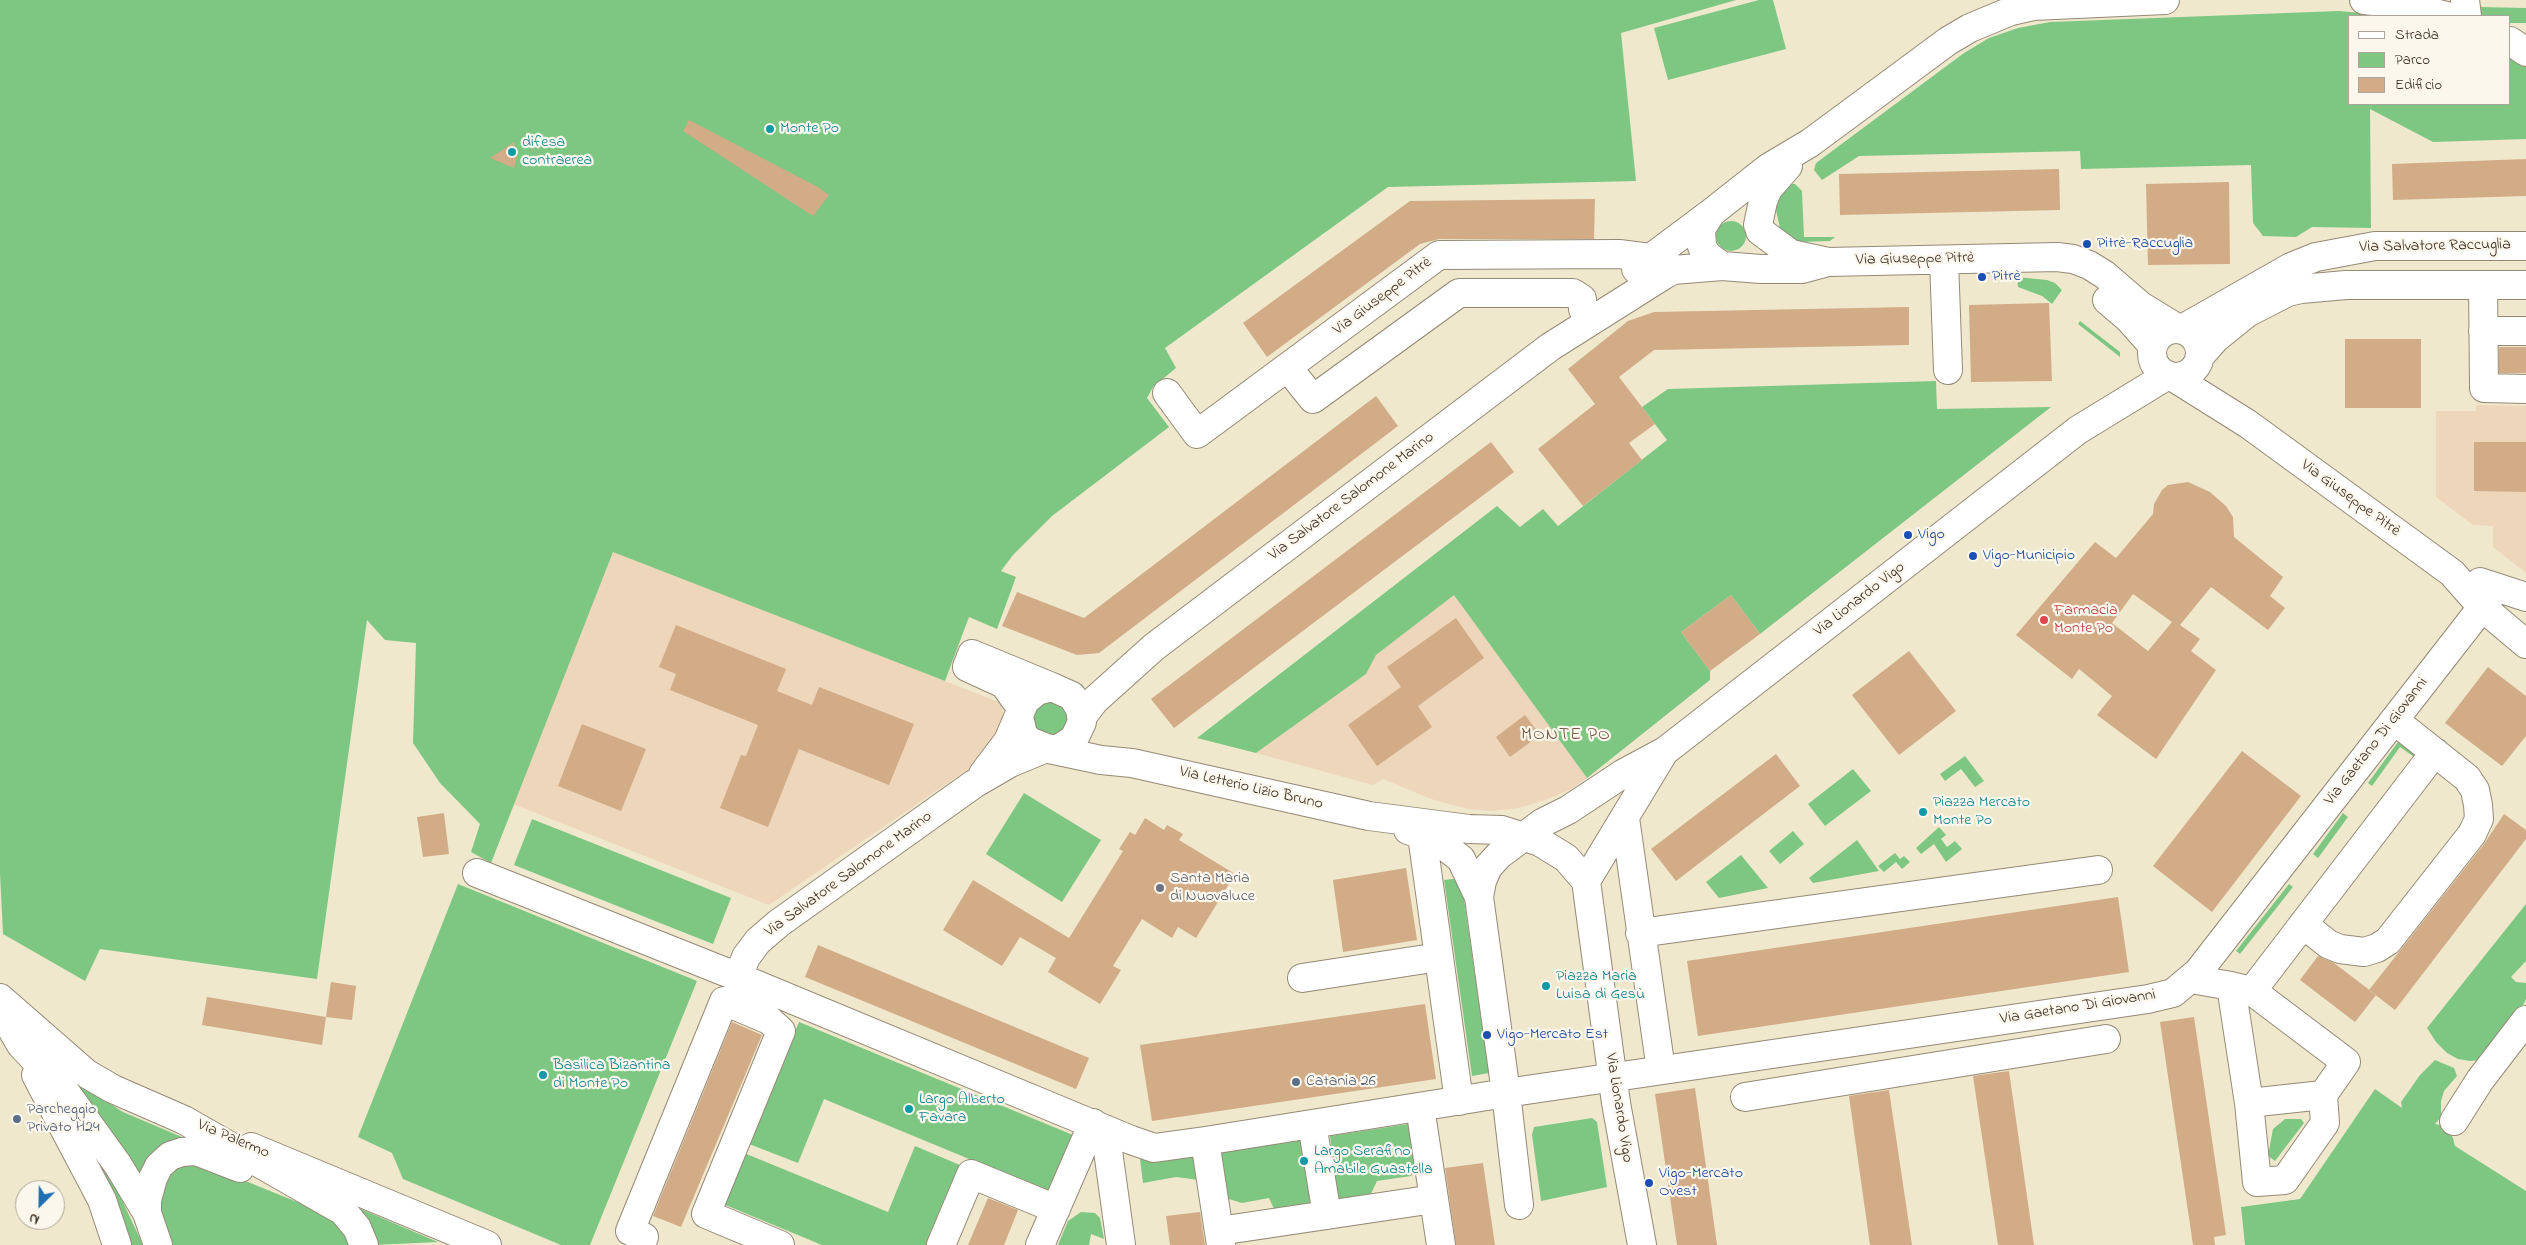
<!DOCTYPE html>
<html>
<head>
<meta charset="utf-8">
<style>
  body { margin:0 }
  #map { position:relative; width:2526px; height:1245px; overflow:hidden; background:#efe8cd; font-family:"Indie Flower",sans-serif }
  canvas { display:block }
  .legend { position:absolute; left:2348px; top:15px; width:162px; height:90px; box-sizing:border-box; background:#fbf7ec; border:1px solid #aea59a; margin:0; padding:6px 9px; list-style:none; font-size:15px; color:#3b2a1e }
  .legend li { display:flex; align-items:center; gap:10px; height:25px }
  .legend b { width:25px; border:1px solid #aea59a }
  .north { position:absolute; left:15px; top:1180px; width:50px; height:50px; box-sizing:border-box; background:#fbf7ec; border:1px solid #aea59a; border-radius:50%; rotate:203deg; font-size:14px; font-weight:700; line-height:20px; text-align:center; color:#3b2a1e }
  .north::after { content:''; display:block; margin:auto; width:18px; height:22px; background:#1f6fb2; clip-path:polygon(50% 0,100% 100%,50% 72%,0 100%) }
</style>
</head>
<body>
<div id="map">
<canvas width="2526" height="1245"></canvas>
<ul class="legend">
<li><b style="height:6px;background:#fff"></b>Strada</li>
<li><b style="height:14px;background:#7ec783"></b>Parco</li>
<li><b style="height:14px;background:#d2ab87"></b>Edificio</li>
</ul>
<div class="north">N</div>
</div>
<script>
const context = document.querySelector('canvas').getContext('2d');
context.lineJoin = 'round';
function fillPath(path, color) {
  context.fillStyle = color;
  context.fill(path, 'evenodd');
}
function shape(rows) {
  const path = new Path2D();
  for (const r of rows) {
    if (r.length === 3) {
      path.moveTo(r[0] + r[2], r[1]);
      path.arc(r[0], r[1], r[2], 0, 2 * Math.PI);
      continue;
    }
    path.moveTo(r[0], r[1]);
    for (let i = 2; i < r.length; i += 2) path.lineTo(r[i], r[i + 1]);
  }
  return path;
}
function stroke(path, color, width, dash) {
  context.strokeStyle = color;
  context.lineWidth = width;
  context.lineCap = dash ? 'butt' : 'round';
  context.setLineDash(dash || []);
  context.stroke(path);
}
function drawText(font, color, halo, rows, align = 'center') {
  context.font = font + ' "Indie Flower",sans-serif';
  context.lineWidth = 4.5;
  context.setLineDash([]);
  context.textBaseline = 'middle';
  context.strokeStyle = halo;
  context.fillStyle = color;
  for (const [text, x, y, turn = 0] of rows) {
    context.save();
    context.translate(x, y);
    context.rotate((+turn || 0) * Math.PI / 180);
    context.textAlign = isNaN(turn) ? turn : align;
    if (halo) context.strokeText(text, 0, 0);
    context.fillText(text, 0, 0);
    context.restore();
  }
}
fillPath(shape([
  [2476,405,2526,406,2526,573,2493,547,2493,526,2473,525,2436,497,2436,411,2476,411],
  [613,551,1001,703,1003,714,999,731,971,767,769,905,513,804],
  [1454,594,1587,778,1570,790,1545,800,1519,808,1493,811,1468,809,1431,799,1383,779,1373,785,1256,753,1366,674,1376,655]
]), '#eed6bb');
fillPath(shape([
  [0,0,1736,0,1621,33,1636,181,1388,187,1165,348,1176,368,1153,387,1147,398,1169,427,1052,516,1013,555,1001,571,1016,577,997,629,969,617,945,681,613,552,491,863,471,852,480,824,440,783,413,743,416,643,385,640,367,620,317,979,100,949,85,981,3,934,0,873],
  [1759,0,1773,0,1786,49,1668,80,1654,28],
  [2480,7,2526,8,2526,23,2510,23,2510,16,2486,16,2479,14],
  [2339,11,2395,16,2350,16,2350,104,2510,104,2510,56,2526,66,2526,139,2433,142,2370,109,2371,228,2312,227,2296,237,2263,236,2253,223,2251,165,2081,169,2080,151,1859,156,1822,180,1814,170,1816,163,1964,53,1989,38,2018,28,2050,22],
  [1790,184,1795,184,1802,191,1804,237,1835,237,1830,241,1799,242,1791,239,1780,228,1775,206,1777,199],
  [1731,236,15],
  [2017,277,2047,280,2055,283,2062,290,2052,304,2042,296,2018,287],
  [2080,321,2120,352,2120,357,2078,324],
  [1936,381,1937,409,2051,407,1760,634,1731,595,1681,632,1710,671,1710,680,1587,778,1454,595,1376,655,1366,674,1256,753,1197,738,1497,506,1520,527,1543,509,1558,526,1667,440,1642,407,1668,389],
  [1046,698,1070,710,1067,733,1040,738,1029,714],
  [2398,742,2419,757,2417,759,2400,747,2372,786,2368,783],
  [1965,756,1984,781,1975,787,1961,769,1945,781,1940,774],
  [1853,769,1871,791,1825,826,1808,804],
  [1024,793,1101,840,1062,902,986,854],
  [2343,813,2348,817,2318,858,2313,854],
  [532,819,731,898,713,944,514,865],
  [1939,827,1946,835,1941,839,1947,847,1955,841,1962,849,1946,862,1934,844,1921,854,1916,848],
  [1793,831,1804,844,1780,864,1769,851],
  [1857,840,1879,871,1813,883,1809,878],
  [1895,853,1900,859,1904,856,1910,862,1902,869,1896,862,1884,872,1878,866],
  [1741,855,1768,888,1719,898,1706,882],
  [1461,878,1489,1073,1472,1076,1444,880],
  [458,884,697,981,590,1245,561,1245,403,1179,392,1153,358,1137],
  [2289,884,2293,887,2240,954,2236,951],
  [2526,904,2526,961,2511,977,2516,982,2526,983,2526,999,2518,1016,2480,1060,2470,1061,2458,1059,2447,1053,2436,1042,2427,1028],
  [799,1022,1073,1135,1049,1192,824,1099,798,1163,749,1144],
  [2435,1060,2454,1068,2457,1076,2444,1091,2441,1101,2441,1117,2435,1124,2445,1126,2453,1138,2455,1146,2526,1191,2526,1245,2245,1245,2241,1207,2300,1199,2375,1089,2402,1108,2401,1102,2406,1095,2420,1075],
  [79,1084,123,1112,189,1140,141,1179,77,1088],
  [1592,1118,1597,1122,1607,1187,1541,1201,1532,1135,1534,1127],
  [2285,1119,2301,1119,2304,1123,2275,1161,2268,1156,2273,1129],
  [1415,1123,1420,1165,1411,1176,1377,1181,1370,1196,1338,1200,1330,1136],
  [82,1137,112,1179,143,1245,128,1245],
  [1303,1140,1312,1204,1275,1211,1269,1198,1242,1203,1229,1199,1221,1189,1217,1153],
  [915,1146,967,1168,935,1245,822,1245,723,1204,744,1153,888,1212],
  [1198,1155,1199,1180,1176,1177,1143,1183,1140,1159],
  [181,1163,211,1167,334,1217,355,1245,169,1245,159,1209,160,1185],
  [342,1201,438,1242,373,1245],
  [1081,1212,1095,1213,1100,1218,1104,1239,1091,1234,1089,1245,1058,1245,1068,1221]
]), '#7ec783');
fillPath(shape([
  [689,120,818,187,829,195,813,216,683,131],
  [514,142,517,156,514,168,490,158],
  [2526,159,2526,196,2393,200,2392,164],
  [2059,169,2060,210,1840,215,1839,174],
  [2229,182,2230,264,2148,265,2146,184],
  [1595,199,1594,239,1439,239,1420,244,1267,357,1243,323,1410,201],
  [2049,303,2052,381,1971,382,1969,305],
  [1909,307,1909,345,1654,350,1619,377,1655,424,1629,443,1642,460,1583,506,1538,449,1595,404,1568,369,1628,321,1654,312],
  [2345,339,2421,339,2421,408,2345,408],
  [2499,347,2526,347,2526,373,2499,373],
  [1376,396,1398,426,1099,653,1077,655,1002,626,1017,592,1084,618],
  [1491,442,1514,472,1174,728,1151,699],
  [2474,442,2526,442,2526,492,2474,491],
  [2188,482,2210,492,2226,506,2233,517,2234,537,2283,577,2270,596,2285,608,2268,630,2211,587,2180,625,2200,639,2191,651,2216,670,2156,759,2097,715,2112,696,2079,669,2072,679,2016,635,2095,542,2116,558,2153,514,2154,504,2162,490,2168,485],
  [2133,594,2172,622,2148,651,2112,623],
  [1731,595,1760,634,1710,671,1681,632],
  [1456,618,1484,658,1418,706,1432,727,1377,766,1348,725,1401,687,1387,667],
  [676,625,786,669,777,691,812,705,819,687,914,724,889,785,799,749,768,827,720,808,741,755,746,756,758,725,670,690,676,674,659,667],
  [1909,651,1956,711,1899,755,1852,695],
  [2488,667,2526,696,2526,736,2502,766,2445,723],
  [1525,715,1540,735,1510,757,1496,737],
  [582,724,646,749,621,811,558,786],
  [2242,751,2301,796,2212,912,2153,866],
  [1776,754,1800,786,1676,881,1651,849],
  [444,813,449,854,423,857,417,817],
  [2504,814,2526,830,2526,839,2395,1010,2369,990,2484,844],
  [1145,818,1164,830,1167,825,1183,834,1179,840,1235,874,1196,938,1178,927,1172,938,1142,919,1113,966,1121,970,1100,1004,1048,972,1056,958,1020,937,1002,966,943,930,973,880,1069,938,1123,851,1119,849,1130,832,1135,835],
  [1406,868,1417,940,1343,952,1333,880],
  [2118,897,2129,972,1698,1036,1687,961],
  [818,945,1089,1058,1076,1089,805,977],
  [2318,956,2334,963,2376,995,2355,1022,2300,980],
  [331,982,356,986,352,1020,326,1017],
  [207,997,326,1017,322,1045,202,1025],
  [1425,1004,1436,1079,1152,1121,1140,1045],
  [2194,1017,2226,1235,2214,1237,2215,1245,2193,1245,2160,1022],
  [732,1022,762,1035,681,1227,653,1216],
  [2009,1071,2034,1245,1998,1245,1973,1076],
  [1695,1088,1717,1245,1677,1245,1655,1094],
  [1889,1090,1912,1245,1870,1245,1849,1096],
  [1483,1163,1495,1245,1456,1245,1445,1168],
  [988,1198,1018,1210,1004,1245,968,1245],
  [1200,1212,1205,1245,1170,1245,1166,1216]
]), '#d2ab87');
const minor = shape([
  [2364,0,2393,3,2447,16],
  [2465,0,2467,16],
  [2510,41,2526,52],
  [1758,225,1763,201,1768,189,1788,166],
  [1760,231,1791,254,1828,262,2057,257,2073,259,2089,265,2105,275,2141,306,2177,328],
  [1944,260,1948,370],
  [1828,262,1802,269,1761,269,1722,266,1707,255,1702,247,1701,229,1711,213,1768,168,1810,143,1948,41,1970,28,2011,11,2033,6,2165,0],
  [1636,269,1711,213],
  [2483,285,2484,388,2526,389],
  [2107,300,2128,318,2153,346],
  [2176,353,24],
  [2182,329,2291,267,2316,257,2375,246,2526,246],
  [2483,331,2526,331],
  [2200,356,2216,338,2247,313,2288,292,2301,289,2346,285,2526,285],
  [1288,368,1313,399,1459,293,1573,293,1582,299,1583,309],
  [2173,377,2248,424,2452,573,2482,607,2526,644],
  [1167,393,1197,434,1439,255,1619,254,1650,258],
  [2480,582,2526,597],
  [1021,708,1004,684,967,667,972,654,1052,687],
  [1082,717,1095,700,1154,647,1550,347,1664,275,1673,270,1722,266],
  [1049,749,1101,760,1132,763,1369,816,1469,829,1502,830,1540,842,1566,858,1586,881,1616,1103,1642,1245],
  [983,774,1008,741,1025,701,1037,691,1052,687,1072,696,1080,709,1082,722,1074,739,1058,749,1049,749,1029,741,1023,734,1019,717],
  [1625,818,1661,1070],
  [1408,830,1438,841,1461,859,1479,897],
  [1422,835,1459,1101],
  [477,873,738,977,1131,1140,1154,1148,1205,1141,1506,1093,2148,999,2173,993,2198,972,2497,588],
  [1586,881,1664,752],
  [2303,924,2328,944,2340,949,2364,952,2377,948,2388,941,2472,834,2479,819,2478,805,2475,790,2467,778,2394,720],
  [1640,933,2098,870],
  [738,977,746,957,758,941,779,923,974,784,1010,763,1044,749],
  [1302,978,1439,957],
  [2191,979,2231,986,2252,991,2346,1062,2323,1095,2249,1103,2231,986],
  [2252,991,2435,752],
  [1745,1097,2106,1039],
  [2249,1103,2257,1182,2285,1180,2325,1123,2323,1095],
  [1420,1107,1441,1245],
  [2454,1121,2480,1080,2526,1020],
  [1312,1124,1327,1215],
  [1105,1129,1121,1245],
  [1205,1141,1221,1245],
  [251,1147,487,1245],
  [1519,1205,1506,1093,1479,897,1482,881,1488,867,1499,855,1542,823,1568,810,1624,773,1665,751,2078,430,2168,375],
  [1219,1231,1434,1199],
  [641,1245,644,1237,630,1231,724,1001,769,1020,781,1031,706,1214,780,1245],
  [941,1245,971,1174,1056,1209],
  [1040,1245,1093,1123]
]);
const major = shape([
  [0,998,87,1074,113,1089,184,1120,343,1211,357,1228,364,1245],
  [0,1009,21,1045,64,1090,118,1165,147,1213,158,1245],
  [36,1075,102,1200,117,1245],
  [147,1213,147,1200,153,1178,159,1166,170,1156,182,1152,196,1151,240,1168]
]);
stroke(minor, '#958976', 30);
stroke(major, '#958976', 30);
stroke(minor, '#fff', 28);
stroke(major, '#fff', 28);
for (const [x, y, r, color] of [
  [770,129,5,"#0f9aa8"],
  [512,152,5,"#0f9aa8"],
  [2087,244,5,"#1a4fb4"],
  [1982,277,5,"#1a4fb4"],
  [1908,535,5,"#1a4fb4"],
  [1973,556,5,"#1a4fb4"],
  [2044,620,5,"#e0444e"],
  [1923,812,5,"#0f9aa8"],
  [1160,888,5,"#6b7280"],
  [1546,986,5,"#0f9aa8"],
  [1487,1035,5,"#1a4fb4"],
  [543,1075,5,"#0f9aa8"],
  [1296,1082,5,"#5c6f8a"],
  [909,1109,5,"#0f9aa8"],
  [17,1119,5,"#5c6f8a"],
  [1304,1161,5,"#0f9aa8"],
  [1649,1183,5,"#1a4fb4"]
]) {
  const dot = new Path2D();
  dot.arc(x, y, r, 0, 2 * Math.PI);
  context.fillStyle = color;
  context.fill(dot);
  stroke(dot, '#fbf7ec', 2);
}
drawText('16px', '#0d838f', '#fbf7ec', [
  ["Monte Po",780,129],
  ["difesa",522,143],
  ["contraerea",522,161],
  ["Piazza Mercato",1933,803],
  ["Monte Po",1933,821],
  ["Piazza Maria",1556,977],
  ["Luisa di Gesù",1556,995],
  ["Basilica Bizantina",553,1066],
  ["di Monte Po",553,1084],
  ["Largo Alberto",919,1100],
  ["Favara",919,1118],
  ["Largo Serafino",1314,1152],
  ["Amabile Guastella",1314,1170]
], 'left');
drawText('16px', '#164399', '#fbf7ec', [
  ["Pitrè-Raccuglia",2097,244],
  ["Pitrè",1992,277],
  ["Vigo",1918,535],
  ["Vigo-Municipio",1983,556],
  ["Vigo-Mercato Est",1497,1035],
  ["Vigo-Mercato",1659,1174],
  ["Ovest",1659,1192]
], 'left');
drawText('16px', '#3b2a1e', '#fbf7ec', [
  ["Via Salvatore Raccuglia",2435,247,-1],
  ["Via Giuseppe Pitrè",1915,260,-1],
  ["Via Giuseppe Pitrè",1383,297,-37],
  ["Via Salvatore Salomone Marino",1352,497,-37],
  ["Via Giuseppe Pitrè",2350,499,36],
  ["Via Lionardo Vigo",1860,600,-38],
  ["Via Gaetano Di Giovanni",2377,742,-52],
  ["Via Letterio Lizio Bruno",1251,789,13],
  ["Via Salvatore Salomone Marino",849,875,-36],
  ["Via Gaetano Di Giovanni",2078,1008,-9],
  ["Via Lionardo Vigo",1618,1108,81],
  ["Via Palermo",233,1140,23]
]);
drawText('16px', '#be3a42', '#fbf7ec', [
  ["Farmacia",2054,611],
  ["Monte Po",2054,629]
], 'left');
drawText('16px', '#5b616d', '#fbf7ec', [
  ["Santa Maria",1170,879],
  ["di Nuovaluce",1170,897]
], 'left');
drawText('16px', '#4e5e75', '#fbf7ec', [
  ["Catania 26",1306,1082],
  ["Parcheggio",27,1110],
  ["Privato H24",27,1128]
], 'left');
context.letterSpacing = '1px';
drawText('18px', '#705743', '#fbf7ec', [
  ["MONTE PO",1566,736]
]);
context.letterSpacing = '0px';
</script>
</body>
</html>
